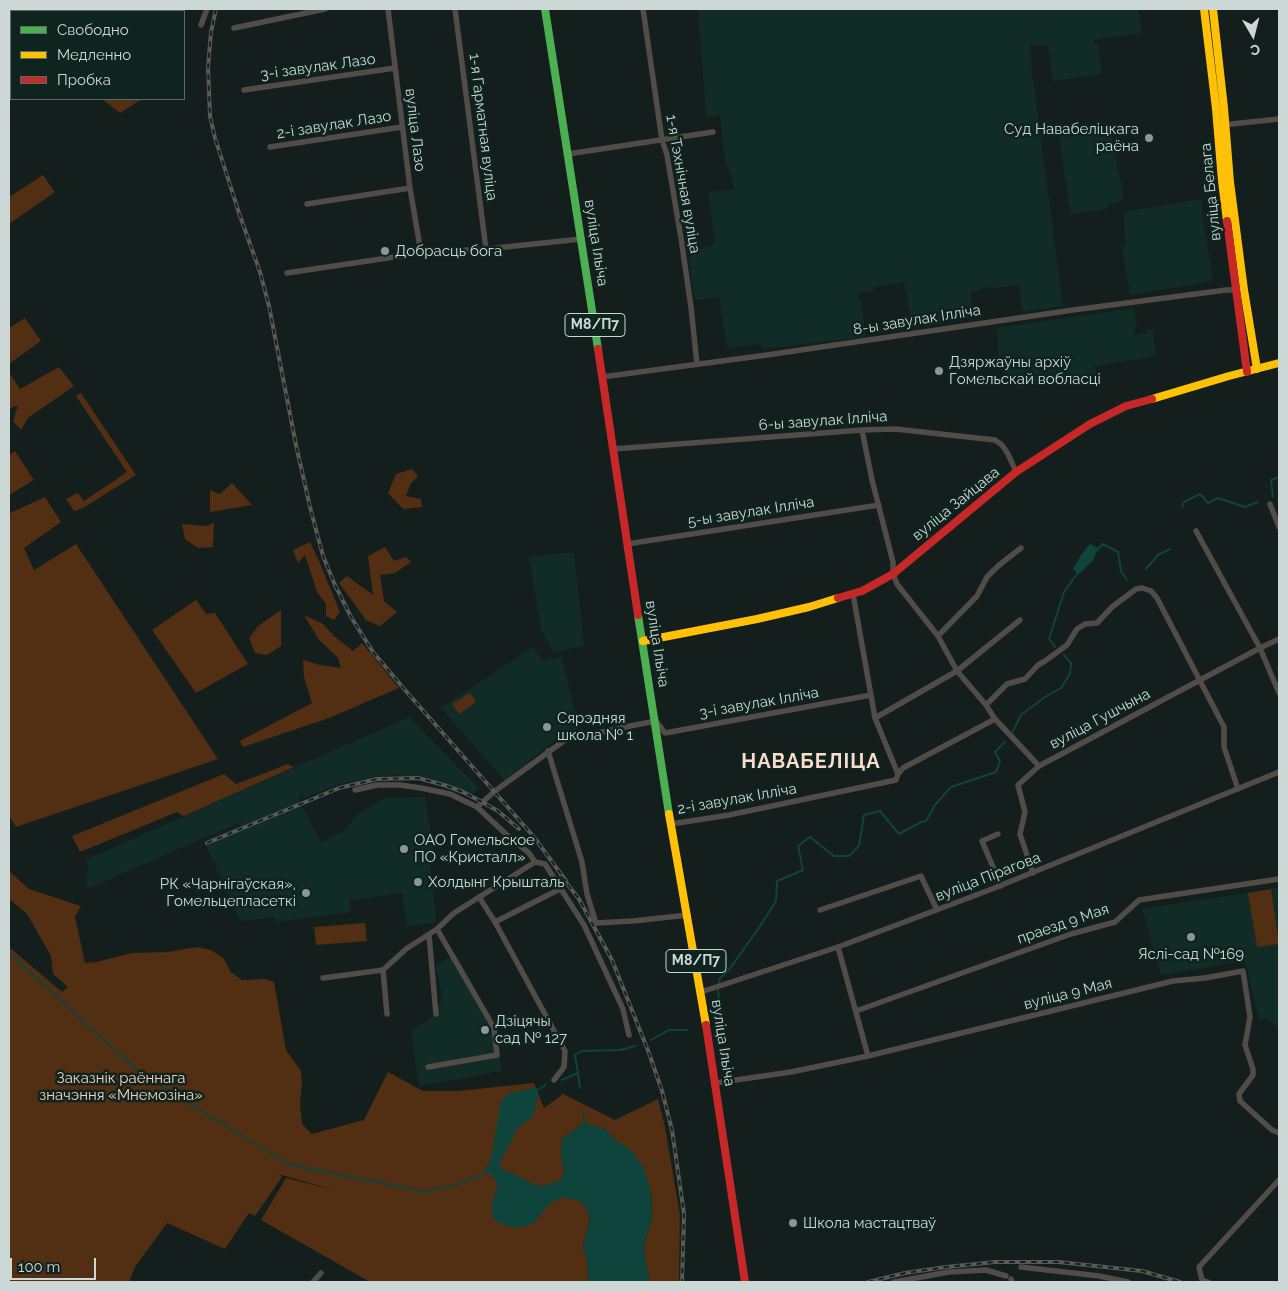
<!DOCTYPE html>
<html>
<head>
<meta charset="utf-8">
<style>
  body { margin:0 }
  #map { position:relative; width:1288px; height:1291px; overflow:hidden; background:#141e1c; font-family:Raleway,sans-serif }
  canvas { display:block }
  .frame { position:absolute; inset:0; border:10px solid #ccd8d5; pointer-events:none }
  .legend { position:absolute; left:10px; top:10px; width:175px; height:90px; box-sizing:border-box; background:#0f231f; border:1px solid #5b6b68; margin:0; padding:6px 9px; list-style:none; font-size:15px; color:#ccd8d5 }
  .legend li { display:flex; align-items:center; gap:10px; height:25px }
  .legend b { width:25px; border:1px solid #5b6b68 }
  .north { position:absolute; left:1228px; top:10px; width:50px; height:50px; -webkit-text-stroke:4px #0f231f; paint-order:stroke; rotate:172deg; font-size:14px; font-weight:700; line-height:20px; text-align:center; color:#ccd8d5 }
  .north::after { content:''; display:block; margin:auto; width:18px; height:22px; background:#ccd8d5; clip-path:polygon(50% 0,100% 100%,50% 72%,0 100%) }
  .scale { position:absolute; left:10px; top:1258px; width:86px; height:22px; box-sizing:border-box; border:2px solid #ccd8d5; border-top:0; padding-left:6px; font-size:15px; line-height:18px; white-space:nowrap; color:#ccd8d5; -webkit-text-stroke:4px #0f231f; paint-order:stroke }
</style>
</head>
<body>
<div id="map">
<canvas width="1288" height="1291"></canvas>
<div class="frame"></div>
<ul class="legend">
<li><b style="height:6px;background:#4caf50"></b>Свободно</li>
<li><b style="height:6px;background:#ffc107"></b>Медленно</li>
<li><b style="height:6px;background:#c62828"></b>Пробка</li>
</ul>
<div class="north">С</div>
<div class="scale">100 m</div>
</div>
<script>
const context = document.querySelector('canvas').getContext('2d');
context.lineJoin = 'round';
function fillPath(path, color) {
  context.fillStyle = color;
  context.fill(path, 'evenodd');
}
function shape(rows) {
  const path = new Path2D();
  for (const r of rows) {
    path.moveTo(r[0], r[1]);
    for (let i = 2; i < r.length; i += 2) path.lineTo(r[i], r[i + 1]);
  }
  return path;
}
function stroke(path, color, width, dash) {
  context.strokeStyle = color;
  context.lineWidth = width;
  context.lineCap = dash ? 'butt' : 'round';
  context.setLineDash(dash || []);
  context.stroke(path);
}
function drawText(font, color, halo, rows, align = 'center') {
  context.font = font + ' Raleway,sans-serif';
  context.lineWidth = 5;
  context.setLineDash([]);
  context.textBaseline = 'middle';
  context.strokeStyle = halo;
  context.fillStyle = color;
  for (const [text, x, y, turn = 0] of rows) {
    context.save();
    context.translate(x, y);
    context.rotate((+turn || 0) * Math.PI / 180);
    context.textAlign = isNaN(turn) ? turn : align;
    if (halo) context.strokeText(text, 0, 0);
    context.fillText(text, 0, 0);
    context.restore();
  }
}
fillPath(shape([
  [698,9,1138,9,1142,33,1093,40,1094,44,1098,44,1102,74,1053,81,1048,45,1030,45,1032,71,1063,306,1023,312,1019,285,992,288,985,287,984,289,970,292,973,318,913,328,904,282,873,288,873,291,858,293,859,300,861,300,866,337,762,349,761,344,727,348,719,297,697,300,694,296,688,251,707,247,715,244,708,192,734,189,730,173,725,160,720,115,707,117,706,114],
  [1109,125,1123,193,1122,202,1108,204,1108,209,1071,214,1065,179,1059,132],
  [1201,199,1203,218,1213,281,1130,295,1122,247,1126,245,1123,212],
  [1134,308,1137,328,1134,328,1135,335,1146,333,1146,330,1153,330,1156,356,1095,366,1097,378,1018,388,1001,384,1001,379,1004,379,1003,370,1000,370,997,328],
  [574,552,584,646,554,653,541,630,529,557],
  [533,647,542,660,562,657,580,733,559,737,505,781,441,708],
  [409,717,479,788,470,796,452,788,399,775,374,777,334,786,305,798,303,793,298,798,321,842,338,834,341,834,358,814,385,798,425,797,435,859,430,866,435,908,436,923,407,926,402,893,353,900,349,898,351,912,275,922,274,917,240,921,204,841,241,825,241,822,89,888,86,882,88,866,85,860],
  [1279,888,1279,1028,1267,1019,1259,1019,1245,961,1161,975,1142,909],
  [456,954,495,1025,502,1071,419,1086,411,1032,436,1014,442,998,436,965]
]), '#112b26');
fillPath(shape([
  [9,9,121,9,125,11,11,11,11,36,9,35],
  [102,99,142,99,120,113],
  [43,175,55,192,9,224,9,226,9,197],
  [25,318,41,341,9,364,9,328],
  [59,367,74,386,28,418,21,430,13,421,18,405,9,409,9,372,20,389],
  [81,393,136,475,83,508,74,511,66,499,78,493,84,501,127,472,76,396],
  [15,451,34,480,9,495,9,455],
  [412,469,418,477,411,483,406,496,421,499,422,507,403,509,388,493,396,474],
  [232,483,252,505,210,512,210,490,220,494],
  [45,497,61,522,24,548,34,570,76,544,218,759,16,827,9,816,9,510,10,513],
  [214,523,213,547,198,548,185,539,182,524,206,526],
  [310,542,319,561,340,612,334,620,326,616,326,604,317,592,305,555,298,563,293,550],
  [385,547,394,561,406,557,411,562,395,573,380,575,384,601,397,612,380,626,366,620,339,583,347,576,373,595,368,556],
  [196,600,206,614,215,613,248,664,196,693,152,630],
  [281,610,281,646,267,655,255,653,249,638,258,626],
  [304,615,323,624,334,636,353,651,362,643,399,688,329,718,243,747,240,741,312,703,304,677,303,660,320,665,341,668,338,658,319,640],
  [470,693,476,702,459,714,452,704],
  [288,764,294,767,184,816,177,812,80,852,72,836,224,774,236,784],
  [9,871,29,889,81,906,75,917,85,963,96,962,132,953,168,952,197,947,211,950,223,958,231,972,242,980,264,979,274,982,286,1050,301,1071,302,1083,300,1104,302,1124,312,1134,364,1120,388,1072,423,1091,459,1091,534,1083,544,1108,563,1094,615,1120,658,1099,665,1127,680,1215,679,1282,649,1282,645,1256,644,1243,652,1219,651,1192,631,1151,614,1139,605,1129,591,1125,585,1122,562,1139,561,1155,564,1172,562,1180,563,1197,579,1201,585,1205,590,1218,583,1247,587,1261,589,1282,510,1282,507,1281,502,1282,370,1282,261,1220,286,1178,334,1190,278,1174,282,1177,255,1216,249,1213,225,1249,167,1223,135,1267,129,1282,9,1282,9,947,62,992,68,987,53,974,51,956,27,914,9,899],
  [1271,889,1279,944,1257,947,1248,893],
  [365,923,367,941,316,945,314,927]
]), '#522e13');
fillPath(shape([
  [1090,544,1098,548,1093,560,1079,574,1073,569,1081,555],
  [536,1087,539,1096,536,1103,535,1111,531,1118,518,1127,499,1165,503,1170,512,1173,539,1187,561,1180,564,1172,561,1155,562,1139,585,1122,591,1125,605,1129,614,1139,632,1151,644,1168,651,1192,652,1218,644,1243,645,1256,649,1282,589,1282,587,1261,583,1247,590,1218,585,1206,579,1201,563,1197,557,1201,551,1202,534,1223,518,1228,503,1225,497,1222,492,1217,492,1203,497,1186,493,1176,483,1168,489,1165,493,1147,501,1101,508,1094]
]), '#0f443c');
stroke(shape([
  [1273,497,1271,480,1279,477],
  [1182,507,1184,502,1200,494,1208,503,1218,498,1245,507,1258,502],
  [1096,551,1103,544,1118,552,1121,571,1127,580],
  [1146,569,1158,555,1170,549],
  [1055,647,1049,639,1064,592,1079,571],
  [1012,733,1021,715,1045,697,1061,688,1070,674,1071,663,1064,655],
  [9,953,141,1074,290,1165,425,1192,456,1185,488,1172,488,1170],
  [719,984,720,978,729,970,760,926,776,901,777,881,803,870,798,846,810,837,834,856,849,856,859,846,864,815,880,811,899,834,921,822,926,821,935,805,951,787,996,772,1000,761,995,752,1005,742],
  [718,989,719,1001],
  [651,1040,669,1030,687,1030],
  [578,1073,580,1088],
  [562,1080,578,1073,575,1055,582,1051,620,1050,635,1046],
  [537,1090,546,1085],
  [584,1112,585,1124]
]), '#0f443c', 2);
stroke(shape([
  [388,9,410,188,421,253],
  [455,9,486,249],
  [643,9,662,140,667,155,681,238,691,307,697,364],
  [201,25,207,9],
  [234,28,325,9],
  [244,90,395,68],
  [1222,125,1279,119],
  [270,147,402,127],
  [568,154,713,132],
  [307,204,410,188],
  [287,273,421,253,486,249,581,239],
  [602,377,767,355,1073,310,1226,290,1237,290],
  [862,430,872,480,893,562,893,574,897,584,938,636,957,671,986,705,995,719,1039,766],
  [613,449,862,430,895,429,995,440,1002,445,1008,454,1016,472],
  [1270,504,1279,527],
  [1196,531,1260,648,1279,693],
  [627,544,879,505],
  [853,594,875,718,898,774],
  [938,636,977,596,987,577,998,566,1021,548],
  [986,705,1007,684,1025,679,1038,665,1045,661,1067,645,1077,629,1085,624,1097,623,1112,607,1136,589,1142,588,1151,591,1157,598,1224,727,1224,747,1238,789],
  [875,718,957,671,1020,620],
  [548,751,582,862,587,894,596,923,633,921,688,915],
  [355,790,377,785,400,785,421,788,450,794,477,807,508,836,529,853,535,862,545,864,584,925,623,1009,629,1035],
  [477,807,495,791,565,740,635,725,656,721,665,733,871,695],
  [671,824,729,815,896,780,898,774,903,768,995,719],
  [998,834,982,841,1001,886],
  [1033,873,1020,834,1025,812,1018,785,1039,766,1260,648,1279,639],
  [479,897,495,922,565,1051,564,1067,554,1080],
  [820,910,921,876,937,910],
  [495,922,560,889],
  [429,935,436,1014],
  [838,947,868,1056],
  [383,970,387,1014],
  [323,978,383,970,406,949,437,929,454,913,535,862],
  [701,992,838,947,992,889,1279,772],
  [856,1011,1071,934,1115,922,1139,900,1279,879],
  [428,1067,497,1055,494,1028,437,929],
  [715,1083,791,1072,868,1056,1173,981,1205,978,1243,971,1250,1017,1245,1045,1253,1069,1253,1075,1239,1094,1240,1101,1272,1130,1279,1133],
  [1021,1267,1099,1276,1128,1282],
  [1011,1279,1012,1282],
  [313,1282,321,1273],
  [894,1282,949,1272,986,1270,1006,1276],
  [1208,1282,1202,1280,1199,1267,1279,1180]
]), '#514c47', 5.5);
stroke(shape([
  [545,9,598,349],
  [638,615,669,814]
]), '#4caf50', 8);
stroke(shape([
  [1204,9,1216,109,1222,181,1227,221],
  [1213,9,1224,108,1230,182,1244,290,1257,369],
  [1152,399,1229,376,1279,363],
  [643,641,757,619,809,607,838,598],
  [669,814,706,1025]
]), '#ffc107', 8);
stroke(shape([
  [1227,221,1247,372],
  [598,349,638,615],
  [838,598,862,591,893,574,1016,472,1090,424,1126,406,1152,399],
  [706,1025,745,1282]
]), '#c62828', 8);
const rail = shape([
  [216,9,211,32,208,67,210,116,215,138,239,213,260,272,269,306,296,445,310,507,323,556,335,585,351,617,373,652,405,690,534,837,566,881],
  [207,843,339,788,377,779,418,778,444,785,463,792,482,802,498,811,519,829],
  [561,876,579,899,612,960,649,1053,662,1091,672,1130,684,1214,682,1282],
  [868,1282,905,1273,946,1267,995,1262,1059,1262,1142,1271,1180,1282]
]);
stroke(rail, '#595955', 4);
stroke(rail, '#0f231f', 2, [5.5]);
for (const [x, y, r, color] of [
  [1149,138,5,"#8c9794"],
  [385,251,5,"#8c9794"],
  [939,371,5,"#8c9794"],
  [547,727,5,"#8c9794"],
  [404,849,5,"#8c9794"],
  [418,882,5,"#8c9794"],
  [306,893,5,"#8c9794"],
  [1191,937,5,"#8c9794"],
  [485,1030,5,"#8c9794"],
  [793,1223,5,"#8c9794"]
]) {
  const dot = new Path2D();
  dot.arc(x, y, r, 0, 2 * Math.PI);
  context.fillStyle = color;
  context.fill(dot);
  stroke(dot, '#0f231f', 2);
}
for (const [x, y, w] of [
  [595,325,60],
  [696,961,60]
]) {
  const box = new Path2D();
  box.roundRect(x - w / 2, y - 11.5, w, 23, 4);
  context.fillStyle = '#0f231f';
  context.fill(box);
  stroke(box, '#ccd8d5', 1);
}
drawText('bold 14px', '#ccd8d5', null, [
  ["М8/П7",595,325],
  ["М8/П7",696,961]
]);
drawText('15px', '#ccd8d5', '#0f231f', [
  ["3-і завулак Лазо",318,67,-8],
  ["2-і завулак Лазо",334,125,-9],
  ["1-я Гарматная вуліца",483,127,83],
  ["вуліца Лазо",415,130,83],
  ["1-я Тэхнічная вуліца",683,184,80],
  ["вуліца Белага",1211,192,-96],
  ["вуліца Ільіча",596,243,81],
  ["8-ы завулак Ілліча",917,320,-9],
  ["6-ы завулак Ілліча",823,421,-4],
  ["вуліца Зайцава",956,504,-39],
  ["5-ы завулак Ілліча",751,512,-9],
  ["вуліца Ільіча",657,644,81],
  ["3-і завулак Ілліча",759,703,-10],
  ["вуліца Гушчына",1100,719,-28],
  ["2-і завулак Ілліча",737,799,-10],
  ["вуліца Пірагова",988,877,-21],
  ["праезд 9 Мая",1063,924,-19],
  ["вуліца 9 Мая",1068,994,-14],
  ["вуліца Ільіча",723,1043,81]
]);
drawText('15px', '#ccd8d5', '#0f231f', [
  ["Суд Навабеліцкага",1139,129,"right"],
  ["раёна",1139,146,"right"],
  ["Добрасць бога",395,251],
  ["Дзяржаўны архіў",949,362],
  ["Гомельскай вобласці",949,379],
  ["Сярэдняя",557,718],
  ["школа № 1",557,735],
  ["ОАО Гомельское",414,840],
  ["ПО «Кристалл»",414,857],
  ["Холдынг Крышталь",428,882],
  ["РК «Чарнігаўская»,",296,884,"right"],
  ["Гомельцепласеткі",296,901,"right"],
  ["Яслі-сад №169",1191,954,"center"],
  ["Дзіцячы",495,1021],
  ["сад № 127",495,1038],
  ["Школа мастацтваў",803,1223]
], 'left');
drawText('15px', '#f6d0ba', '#0f231f', [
  ["Заказнік раённага",121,1078],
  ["значэння «Мнемозіна»",121,1095]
]);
context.letterSpacing = '1px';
drawText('bold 20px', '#f9dccb', '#0f231f', [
  ["НАВАБЕЛІЦА",811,762]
]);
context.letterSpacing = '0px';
</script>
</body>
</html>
